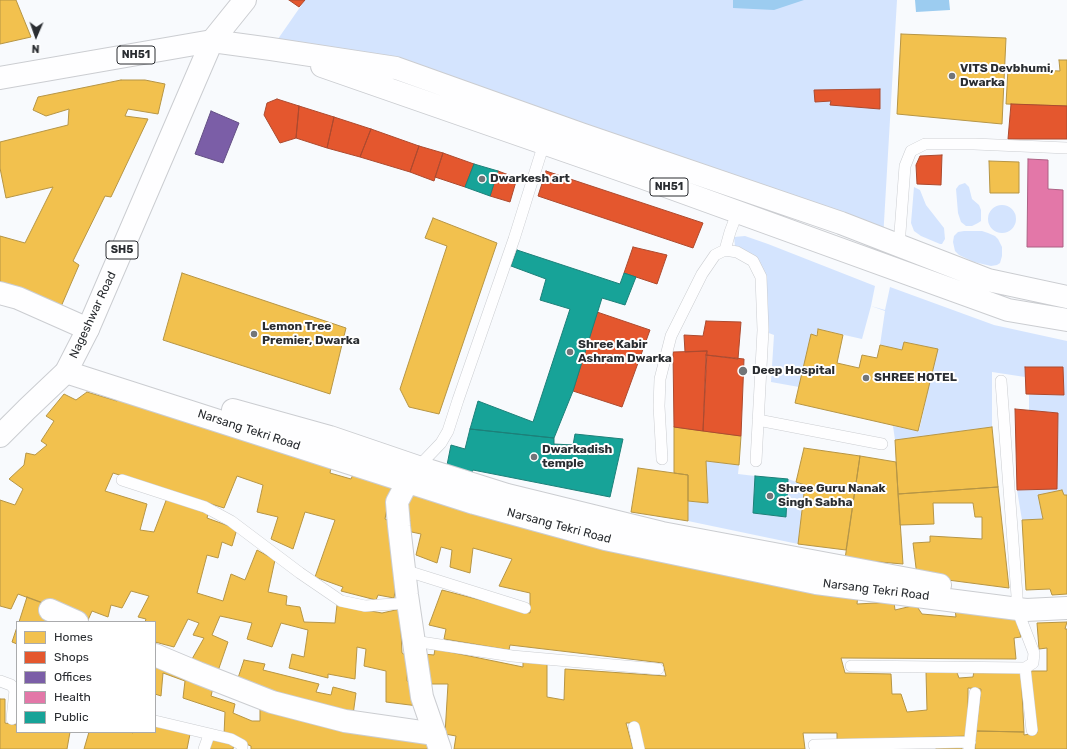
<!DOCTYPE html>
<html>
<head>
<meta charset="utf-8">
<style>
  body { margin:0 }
  #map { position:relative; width:1067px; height:749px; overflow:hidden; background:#f8fafd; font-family:Rubik,sans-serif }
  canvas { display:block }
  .legend { position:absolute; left:16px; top:621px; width:140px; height:112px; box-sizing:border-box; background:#fff; border:1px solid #aaabad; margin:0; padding:5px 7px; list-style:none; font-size:12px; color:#2a2d31 }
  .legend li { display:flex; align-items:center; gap:8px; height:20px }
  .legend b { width:20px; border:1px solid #aaabad }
  .north { position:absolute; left:16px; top:16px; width:40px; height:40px; -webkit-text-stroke:3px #fff; paint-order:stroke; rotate:182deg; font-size:11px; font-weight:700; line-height:16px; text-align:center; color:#2a2d31 }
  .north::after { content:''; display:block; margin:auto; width:14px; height:18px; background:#2a2d31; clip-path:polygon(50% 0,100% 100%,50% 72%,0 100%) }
</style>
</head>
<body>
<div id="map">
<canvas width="1067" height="749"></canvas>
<ul class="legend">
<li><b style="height:11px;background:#f2c14e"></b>Homes</li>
<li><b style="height:11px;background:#e4572e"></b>Shops</li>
<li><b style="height:11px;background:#7b5ea7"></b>Offices</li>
<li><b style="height:11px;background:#e377a8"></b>Health</li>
<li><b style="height:11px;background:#17a398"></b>Public</li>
</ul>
<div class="north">N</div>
</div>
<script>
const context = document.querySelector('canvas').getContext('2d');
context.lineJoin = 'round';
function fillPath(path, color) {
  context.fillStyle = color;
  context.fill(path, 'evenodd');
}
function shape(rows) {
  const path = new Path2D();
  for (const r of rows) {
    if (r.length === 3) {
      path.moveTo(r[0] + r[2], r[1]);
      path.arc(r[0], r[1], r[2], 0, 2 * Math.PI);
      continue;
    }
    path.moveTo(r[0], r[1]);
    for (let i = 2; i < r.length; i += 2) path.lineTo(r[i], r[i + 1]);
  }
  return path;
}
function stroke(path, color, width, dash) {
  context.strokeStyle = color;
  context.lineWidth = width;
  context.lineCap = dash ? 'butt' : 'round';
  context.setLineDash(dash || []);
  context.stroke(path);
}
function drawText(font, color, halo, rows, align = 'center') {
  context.font = font + ' Rubik,sans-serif';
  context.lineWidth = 4;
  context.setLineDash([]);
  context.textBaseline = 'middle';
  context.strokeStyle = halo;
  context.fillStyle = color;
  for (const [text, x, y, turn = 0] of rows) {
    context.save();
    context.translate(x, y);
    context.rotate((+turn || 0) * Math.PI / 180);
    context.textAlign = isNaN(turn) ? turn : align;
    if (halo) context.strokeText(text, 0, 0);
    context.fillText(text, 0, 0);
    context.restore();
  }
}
fillPath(shape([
  [305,0,897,0,883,239,396,68,271,49],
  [965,183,969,187,972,199,979,205,981,210,981,221,978,223,972,226,966,226,961,222,958,213,956,189,959,185],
  [914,187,920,190,926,205,944,228,945,239,942,244,940,244,921,236,914,231,911,223],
  [1002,219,14],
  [964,231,982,231,988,233,995,236,998,239,1002,247,1002,256,1000,263,997,265,991,266,974,262,959,255,955,251,953,242,954,236,958,232],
  [745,236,768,244,875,286,871,306,885,310,890,287,994,325,1067,341,1067,495,1064,495,1062,491,1039,495,1043,519,1022,520,1017,490,1057,488,1058,413,1029,411,1029,395,1063,395,1063,367,1025,367,1025,377,992,372,992,427,895,440,893,426,919,431,937,349,904,342,902,350,880,345,885,311,871,306,862,339,818,329,799,387,771,382,774,335,766,332,761,277,735,246,734,237],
  [706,461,739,465,738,474,755,476,753,513,785,517,788,479,805,485,798,544,688,521,688,501,708,503]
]), '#d4e4fe');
fillPath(shape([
  [733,0,804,0,774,10,733,8],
  [915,0,949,0,950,10,916,12]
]), '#9cccf0');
const homes = shape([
  [0,0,16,0,31,37,0,44,0,0],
  [901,34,1006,38,1002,124,897,114,901,34],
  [1059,60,1067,60,1067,106,1006,104,1008,69,1060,71,1059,60],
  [121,80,145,80,165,84,158,114,128,109,125,116,148,119,111,197,105,196,73,261,79,265,60,309,0,286,0,236,25,243,53,187,6,198,0,168,0,142,68,125,69,109,46,116,33,110,38,97,121,80],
  [989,161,1019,162,1019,193,990,193,989,161],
  [433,218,497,243,439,414,409,407,400,389,447,246,425,238,433,218],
  [182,273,346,328,330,394,163,340,182,273],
  [818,329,843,335,837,363,859,368,862,355,877,358,880,345,902,350,904,342,938,349,918,431,795,403,811,334,817,336,818,329],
  [87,392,117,401,120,396,332,461,330,473,351,479,355,470,391,487,385,519,395,524,399,562,394,598,378,595,376,600,341,591,343,587,315,577,335,520,305,512,293,549,271,539,278,517,257,512,263,485,237,476,224,508,113,473,105,491,147,504,140,530,154,532,167,498,208,514,207,518,237,529,232,546,222,542,218,558,207,555,197,593,223,601,231,574,245,580,257,550,275,560,268,592,287,596,286,605,300,607,304,622,335,623,337,605,382,613,400,609,402,653,408,657,407,681,413,683,418,706,386,702,386,671,364,666,366,649,357,647,355,679,328,674,328,678,289,668,292,654,304,657,308,630,281,623,272,647,247,639,252,623,220,616,212,635,228,642,218,671,192,659,204,638,193,635,199,623,188,619,174,647,155,642,155,622,145,622,146,619,138,617,149,596,131,591,122,608,111,605,108,617,92,611,88,620,18,594,11,609,0,606,0,500,15,505,23,489,9,479,24,465,26,453,35,455,47,445,41,441,54,421,46,416,64,394,76,400,87,392],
  [674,427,741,436,739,465,706,461,708,503,688,501,688,475,674,473,674,427],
  [992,427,998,487,898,494,895,440,992,427],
  [804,448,860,456,846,550,798,544,805,485,796,482,804,448],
  [860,456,896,462,903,564,845,559,860,456],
  [638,468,688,475,688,521,631,512,638,468],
  [998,487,1009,588,917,576,913,543,930,542,930,536,982,539,982,517,975,517,973,503,933,503,934,524,900,525,898,494,998,487],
  [409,488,559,533,559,538,615,550,858,594,857,604,894,602,895,610,916,605,922,614,956,617,955,610,1015,615,1021,637,1014,638,1016,659,841,658,845,673,891,674,892,694,901,694,907,712,927,710,926,672,956,670,959,678,973,677,974,671,1021,672,1024,732,976,731,981,689,968,688,968,736,837,740,837,733,803,733,805,749,643,749,637,723,626,723,633,749,454,749,456,736,445,734,448,684,426,684,423,654,434,655,435,649,523,667,523,662,547,663,547,697,564,700,565,669,666,676,663,663,510,645,509,650,444,639,446,629,429,625,442,590,530,613,530,593,499,586,512,559,473,548,470,573,450,567,452,550,441,547,437,563,416,555,421,534,407,531,410,520,403,516,409,488],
  [1062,490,1064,495,1067,495,1067,594,1052,595,1050,589,1026,590,1022,520,1043,519,1038,495,1062,490],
  [27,597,49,605,63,622,19,622,27,597],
  [1067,622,1065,629,1067,629,1067,749,975,749,976,731,1024,732,1024,735,1037,733,1030,671,1047,671,1047,648,1039,649,1037,623,1067,622],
  [17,627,17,644,12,642,17,627],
  [155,660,214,684,211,696,235,704,233,713,252,721,260,721,260,705,429,738,428,749,251,749,251,746,224,735,225,712,183,698,185,681,163,673,161,696,155,694,155,660],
  [244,660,265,664,263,670,319,684,316,692,331,695,333,687,356,693,353,715,258,689,238,678,244,660],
  [0,699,5,699,5,723,17,725,17,732,70,732,67,749,0,749,0,699],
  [155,725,190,734,187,749,84,749,89,732,130,732,133,733,134,732,155,732,155,725],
  [211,738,234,744,233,749,209,749,211,738],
  [962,746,962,749,936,749,936,747,962,746]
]);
fillPath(homes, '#f2c14e');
stroke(homes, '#b69545', 1);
const shops = shape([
  [289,0,305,0,299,7,289,0],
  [880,89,880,109,830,105,831,101,815,102,814,90,880,89],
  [277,99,299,106,296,138,280,143,264,115,267,103,277,99],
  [1011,104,1067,106,1067,139,1008,139,1011,104],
  [299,106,334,117,327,148,296,138,299,106],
  [334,117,371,129,360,157,327,148,334,117],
  [371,129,419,146,410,172,360,157,371,129],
  [419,146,443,153,434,181,410,172,419,146],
  [443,153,474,164,465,187,435,177,443,153],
  [942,155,941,185,917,184,916,165,920,156,942,155],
  [498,171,517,178,510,202,490,196,498,171],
  [546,171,703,223,693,248,538,196,546,171],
  [633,247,667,255,657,284,624,273,633,247],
  [597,312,650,330,622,407,573,391,597,312],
  [706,321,741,322,738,359,706,355,707,351,685,352,684,335,703,336,706,321],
  [707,351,703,431,674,427,673,352,707,351],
  [706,355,744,359,741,436,703,431,706,355],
  [1025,367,1063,367,1064,395,1026,394,1025,367],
  [1015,409,1058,413,1057,489,1017,490,1015,409]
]);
fillPath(shops, '#e4572e');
stroke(shops, '#ac4a2f', 1);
const offices = shape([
  [211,111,239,123,223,163,195,154,211,111]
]);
fillPath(offices, '#7b5ea7');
stroke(offices, '#634f84', 1);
const health = shape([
  [1028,159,1048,160,1048,189,1063,190,1063,247,1027,247,1028,159]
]);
fillPath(health, '#e377a8');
stroke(health, '#ac6184', 1);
const public = shape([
  [474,164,498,171,490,196,465,187,474,164],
  [517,250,620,284,624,273,636,277,625,305,602,298,573,391,554,438,470,429,478,401,533,422,570,309,540,300,546,279,511,266,517,250],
  [470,429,554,438,554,444,573,445,575,434,623,439,610,497,473,470,471,474,447,465,451,445,465,449,470,429],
  [755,476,788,479,786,517,753,513,755,476]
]);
fillPath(public, '#17a398');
stroke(public, '#1d8079', 1);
const lane = shape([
  [899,246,905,166,911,151,925,144,974,144,1067,148],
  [725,250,737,252,753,261,761,277,763,330,756,461],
  [758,420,882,444],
  [662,459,659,406,660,379,671,336,702,274,715,255,725,250,730,232,739,208],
  [418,467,441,443,448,431,458,400,514,239,541,153,546,141],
  [122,480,205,507,231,521,300,573,341,601,365,606,408,603],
  [404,570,525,608],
  [414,641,512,656,658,669],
  [851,666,1025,668,1033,663,1034,653,1017,609,1017,596,1001,381],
  [1025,668,1032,730],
  [0,681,11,685,15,690,12,719],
  [155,721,231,739,242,745,242,749],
  [634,727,639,749],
  [814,745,970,742],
  [969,748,975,693],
  [204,749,209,735]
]);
const street = shape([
  [0,293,18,298,88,329],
  [50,610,77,622],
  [155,655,198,673,272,702,345,721,435,734]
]);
const secondary = shape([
  [66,372,474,503,605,539,816,583,1026,610,1067,608],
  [233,410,330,437,418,467,507,495,662,533,940,585],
  [416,470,408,481,397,502,399,526,407,595,422,697,440,749]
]);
const primary = shape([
  [0,436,27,409,66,372,88,329,212,41,245,0]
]);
const highway = shape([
  [322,66,641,177,1008,310,1067,320],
  [0,78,212,41,271,49,396,68,581,134,841,223,988,280,1067,297]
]);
stroke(lane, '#cbcdd1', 12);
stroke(street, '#cbcdd1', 24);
stroke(secondary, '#cbcdd1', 24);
stroke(primary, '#cbcdd1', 24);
stroke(highway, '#cbcdd1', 24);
stroke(lane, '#fefeff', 11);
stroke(street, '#fefeff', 22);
stroke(secondary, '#fefeff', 22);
stroke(primary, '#fefeff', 22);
stroke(highway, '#fefeff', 22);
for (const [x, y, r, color] of [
  [952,76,4,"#727578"],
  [482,179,4,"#727578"],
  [254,334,4,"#727578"],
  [570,352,4,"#727578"],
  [743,371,5,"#727578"],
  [866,378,4,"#727578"],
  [534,457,4,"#727578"],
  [770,496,4,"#727578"]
]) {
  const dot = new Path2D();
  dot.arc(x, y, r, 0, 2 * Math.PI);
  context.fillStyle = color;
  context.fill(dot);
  stroke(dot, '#fff', 1.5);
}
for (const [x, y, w] of [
  [136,55,38],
  [669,187,38],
  [122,250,32]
]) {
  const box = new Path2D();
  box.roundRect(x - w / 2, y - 9, w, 18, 3);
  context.fillStyle = '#fff';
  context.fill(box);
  stroke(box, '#2a2d31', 1);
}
drawText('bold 11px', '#2a2d31', null, [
  ["NH51",136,55],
  ["NH51",669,187],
  ["SH5",122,250]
]);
drawText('bold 12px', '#2a2d31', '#fff', [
  ["VITS Devbhumi,",960,69],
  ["Dwarka",960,83],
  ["Dwarkesh art",490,179],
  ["Lemon Tree",262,327],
  ["Premier, Dwarka",262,341],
  ["Shree Kabir",578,345],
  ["Ashram Dwarka",578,359],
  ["Deep Hospital",752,371],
  ["SHREE HOTEL",874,378],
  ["Dwarkadish",542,450],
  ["temple",542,464],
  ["Shree Guru Nanak",778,489],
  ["Singh Sabha",778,503]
], 'left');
drawText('12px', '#2a2d31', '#fff', [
  ["Nageshwar Road",93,315,-65],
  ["Narsang Tekri Road",249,430,18],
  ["Narsang Tekri Road",559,526,15],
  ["Narsang Tekri Road",876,590,7]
]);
</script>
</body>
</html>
